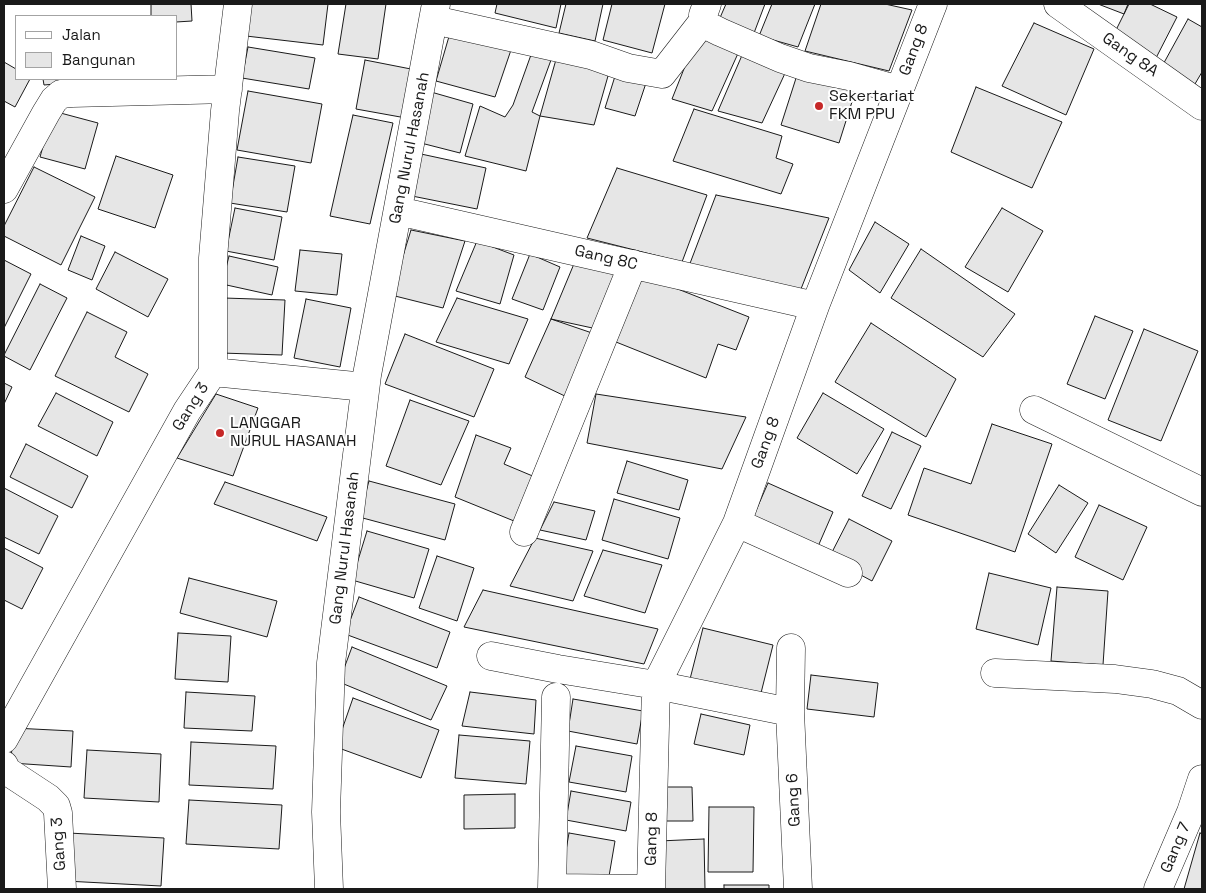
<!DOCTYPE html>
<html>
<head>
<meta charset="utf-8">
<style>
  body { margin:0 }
  #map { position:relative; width:1206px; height:893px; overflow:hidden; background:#fff; font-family:"Space Grotesk",sans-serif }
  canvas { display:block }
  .frame { position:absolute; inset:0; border:5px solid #1a1a1a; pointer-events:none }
  .legend { position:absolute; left:15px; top:15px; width:162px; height:65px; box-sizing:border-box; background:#fff; border:1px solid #a3a3a3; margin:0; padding:6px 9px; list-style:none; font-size:15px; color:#1a1a1a }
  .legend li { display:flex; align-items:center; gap:10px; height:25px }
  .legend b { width:25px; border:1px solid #a3a3a3 }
</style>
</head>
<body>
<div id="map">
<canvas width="1206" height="893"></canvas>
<div class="frame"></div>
<ul class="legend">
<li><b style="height:6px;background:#fff"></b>Jalan</li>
<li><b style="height:14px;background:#e6e6e6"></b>Bangunan</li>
</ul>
</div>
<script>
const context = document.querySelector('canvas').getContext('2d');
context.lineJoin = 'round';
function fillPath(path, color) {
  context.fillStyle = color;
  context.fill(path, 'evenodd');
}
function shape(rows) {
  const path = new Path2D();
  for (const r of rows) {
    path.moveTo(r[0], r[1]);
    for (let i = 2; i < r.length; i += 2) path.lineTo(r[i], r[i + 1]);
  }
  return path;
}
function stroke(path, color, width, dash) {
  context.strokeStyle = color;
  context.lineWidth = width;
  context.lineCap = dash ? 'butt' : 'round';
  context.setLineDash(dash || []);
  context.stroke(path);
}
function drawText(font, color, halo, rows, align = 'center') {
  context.font = font + ' "Space Grotesk",sans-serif';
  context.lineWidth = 4;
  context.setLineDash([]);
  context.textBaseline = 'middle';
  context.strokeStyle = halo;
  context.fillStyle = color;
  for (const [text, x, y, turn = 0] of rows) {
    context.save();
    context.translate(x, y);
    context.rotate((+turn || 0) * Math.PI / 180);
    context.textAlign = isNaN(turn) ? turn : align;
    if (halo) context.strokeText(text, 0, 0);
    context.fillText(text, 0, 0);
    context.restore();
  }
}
const building = shape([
  [151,4,191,4,192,21,176,22,176,16,151,16,151,4],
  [249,4,328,4,323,45,246,36,249,4],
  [346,4,386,4,378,59,338,54,346,4],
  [497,4,561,4,556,28,495,13,497,4],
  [566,4,603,4,595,41,559,33,566,4],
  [612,4,665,4,652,53,603,40,612,4],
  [726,4,765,4,754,33,719,20,726,4],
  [772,4,815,4,798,47,759,36,772,4],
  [821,4,885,4,912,10,889,71,805,51,821,4],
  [1098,4,1128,4,1124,14,1098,4],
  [1129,4,1150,4,1177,17,1156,58,1113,36,1129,4],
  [1188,19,1202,27,1202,72,1192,89,1160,70,1188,19],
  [1034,23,1094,49,1066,115,1002,86,1034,23],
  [699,31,740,49,712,111,672,99,699,31],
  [450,33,512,47,495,97,436,81,450,33],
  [248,47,315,58,309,89,242,78,248,47],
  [532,52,551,60,532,112,540,116,526,171,465,156,480,106,505,117,513,105,532,52],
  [743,53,787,69,762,123,718,111,743,53],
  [557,56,612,62,594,125,540,116,557,56],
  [365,60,416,70,406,118,356,109,365,60],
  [4,62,16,69,16,79,30,79,15,107,4,101,4,62],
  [798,72,857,86,839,143,781,125,798,72],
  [616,73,646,83,635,116,605,108,616,73],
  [43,79,78,79,78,82,44,85,43,79],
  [976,87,1062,122,1032,188,951,152,976,87],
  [248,91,322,104,311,163,237,150,248,91],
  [431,92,473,104,460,153,417,142,431,92],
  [694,109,782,136,776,158,793,164,781,194,673,161,694,109],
  [53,111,98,123,85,169,40,157,53,111],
  [353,115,393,123,370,224,330,216,353,115],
  [421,154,486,168,477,209,412,196,421,154],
  [116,156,173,175,155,228,98,209,116,156],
  [238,157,295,166,287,212,230,203,238,157],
  [34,167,95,197,61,265,4,236,4,226,34,167],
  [617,168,707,195,682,262,587,238,617,168],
  [716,195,829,218,799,294,689,266,716,195],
  [235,208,282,217,274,260,226,251,235,208],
  [1002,208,1043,231,1008,292,965,267,1002,208],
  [875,222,909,244,880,293,849,270,875,222],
  [411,230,465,241,443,308,391,295,411,230],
  [81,236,105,246,92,280,68,270,81,236],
  [477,241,514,255,500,304,456,291,477,241],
  [921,249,1015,314,983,357,891,298,921,249],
  [300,250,342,254,337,295,295,291,300,250],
  [115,252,168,279,148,317,96,289,115,252],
  [530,254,560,267,543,310,512,299,530,254],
  [229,256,278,267,272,295,222,284,229,256],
  [576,259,621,273,597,329,551,319,576,259],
  [4,260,31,274,4,328,4,260],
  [637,273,749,317,736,350,718,344,706,378,611,340,637,273],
  [40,284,67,298,30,370,4,356,4,355,40,284],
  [224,298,285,300,282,355,221,353,224,298],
  [457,298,528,319,509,364,436,342,457,298],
  [306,299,351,308,340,367,294,358,306,299],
  [87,312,127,332,115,357,148,374,129,412,55,376,87,312],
  [1095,316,1133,331,1105,399,1067,384,1095,316],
  [551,319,595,334,569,398,525,377,551,319],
  [871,323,956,379,926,437,835,382,871,323],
  [1144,329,1198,351,1161,441,1108,420,1144,329],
  [405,334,494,369,474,417,385,384,405,334],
  [4,383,12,387,4,404,4,383],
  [56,393,113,422,97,456,38,426,56,393],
  [823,393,884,429,857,474,797,438,823,393],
  [216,394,258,408,233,476,177,458,216,394],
  [596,394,746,417,722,469,587,443,596,394],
  [410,400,469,421,441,485,386,466,410,400],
  [992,424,1052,444,1015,552,908,515,924,468,971,484,992,424],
  [892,432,921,446,891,509,862,496,892,432],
  [476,435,511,448,504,464,535,477,514,521,455,497,476,435],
  [26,444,88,476,72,508,10,477,26,444],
  [627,461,688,480,679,510,617,493,627,461],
  [369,481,455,504,445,540,359,517,369,481],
  [225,482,327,517,317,541,214,504,225,482],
  [768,483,833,512,816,551,751,522,768,483],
  [1059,485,1088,503,1056,553,1028,534,1059,485],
  [4,488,58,516,39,554,4,537,4,488],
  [614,499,680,518,668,559,602,540,614,499],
  [554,502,595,511,586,540,540,530,554,502],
  [1099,505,1147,527,1123,580,1075,557,1099,505],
  [849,519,892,541,872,581,829,558,849,519],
  [367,531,429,549,414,598,352,580,367,531],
  [535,538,593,551,573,601,510,586,535,538],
  [4,548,43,568,22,609,4,600,4,548],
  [603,550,662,565,645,613,584,596,603,550],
  [437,556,474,568,457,621,419,608,437,556],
  [989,573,1051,588,1038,645,976,629,989,573],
  [189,578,277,601,267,637,180,613,189,578],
  [1057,587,1108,591,1103,665,1051,661,1057,587],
  [483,590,658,629,644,664,464,627,483,590],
  [359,597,450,632,437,668,345,634,359,597],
  [703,628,773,645,759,701,689,683,703,628],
  [178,633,231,636,228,682,175,679,178,633],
  [352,647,447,686,431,720,339,682,352,647],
  [811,675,878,683,874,717,807,709,811,675],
  [186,692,255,696,252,731,184,728,186,692],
  [470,692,536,700,534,734,462,726,470,692],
  [353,698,439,730,421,778,336,747,353,698],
  [573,699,643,711,637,744,568,731,573,699],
  [701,714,750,725,744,755,694,744,701,714],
  [13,728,73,731,71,767,11,763,13,728],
  [459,735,530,741,526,784,455,778,459,735],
  [191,742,276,746,273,789,189,785,191,742],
  [576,746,632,756,626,792,569,782,576,746],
  [87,750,161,754,159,802,84,798,87,750],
  [662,787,692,787,693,821,663,821,662,787],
  [571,791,631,802,626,831,566,820,571,791],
  [515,794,515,828,464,829,464,795,515,794],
  [189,800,282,805,279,849,186,844,189,800],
  [709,807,754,807,753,872,708,872,709,807],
  [68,833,164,838,161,886,65,881,68,833],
  [569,833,615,841,607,888,561,879,569,833],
  [1200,833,1202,834,1202,889,1184,889,1200,833],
  [704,839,705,889,660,889,659,841,704,839],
  [724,885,769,885,769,889,724,889,724,885]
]);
fillPath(building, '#e6e6e6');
stroke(building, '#1a1a1a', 1);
const street = shape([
  [707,4,703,15,704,20,706,25,720,32,780,58,809,68,849,76,899,90],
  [1058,4,1202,106],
  [434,20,591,55,628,68,662,74,704,20],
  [4,189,46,113,54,100,61,94,72,93,228,89],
  [398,211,815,306],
  [213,372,365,387],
  [1034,410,1202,492],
  [737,523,848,573],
  [524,532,633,264],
  [491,656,558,669,656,685,790,712,791,648],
  [995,673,1115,679,1152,684,1178,691,1202,705],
  [790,712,798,889],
  [4,739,187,411,213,372,213,258,225,111,238,4],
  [4,765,7,771,48,798,56,806,58,813,62,889],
  [552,888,651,889],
  [329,889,326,812,331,663,367,375,436,4],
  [552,889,556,697],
  [651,889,656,685,737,523,815,306,933,4],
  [1158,889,1191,812,1202,779]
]);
stroke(street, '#1a1a1a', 29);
stroke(street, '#fff', 28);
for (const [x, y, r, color] of [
  [819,106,5,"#c62828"],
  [220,433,5,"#c62828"]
]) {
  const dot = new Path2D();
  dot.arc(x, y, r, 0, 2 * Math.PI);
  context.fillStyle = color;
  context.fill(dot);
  stroke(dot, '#fff', 2);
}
drawText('16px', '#1a1a1a', '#fff', [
  ["Gang 8",914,50,-69],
  ["Gang 8A",1130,55,35],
  ["Gang Nurul Hasanah",410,148,-79],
  ["Gang 8C",606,258,13],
  ["Gang 3",191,407,-58],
  ["Gang 8",766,443,-70],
  ["Gang Nurul Hasanah",345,548,-83],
  ["Gang 6",794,800,-93],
  ["Gang 8",652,839,-89],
  ["Gang 3",59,844,-94],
  ["Gang 7",1176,848,-67]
]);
drawText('16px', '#1a1a1a', '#fff', [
  ["Sekertariat",829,97],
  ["FKM PPU",829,115],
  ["LANGGAR",230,424],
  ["NURUL HASANAH",230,442]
], 'left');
</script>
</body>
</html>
